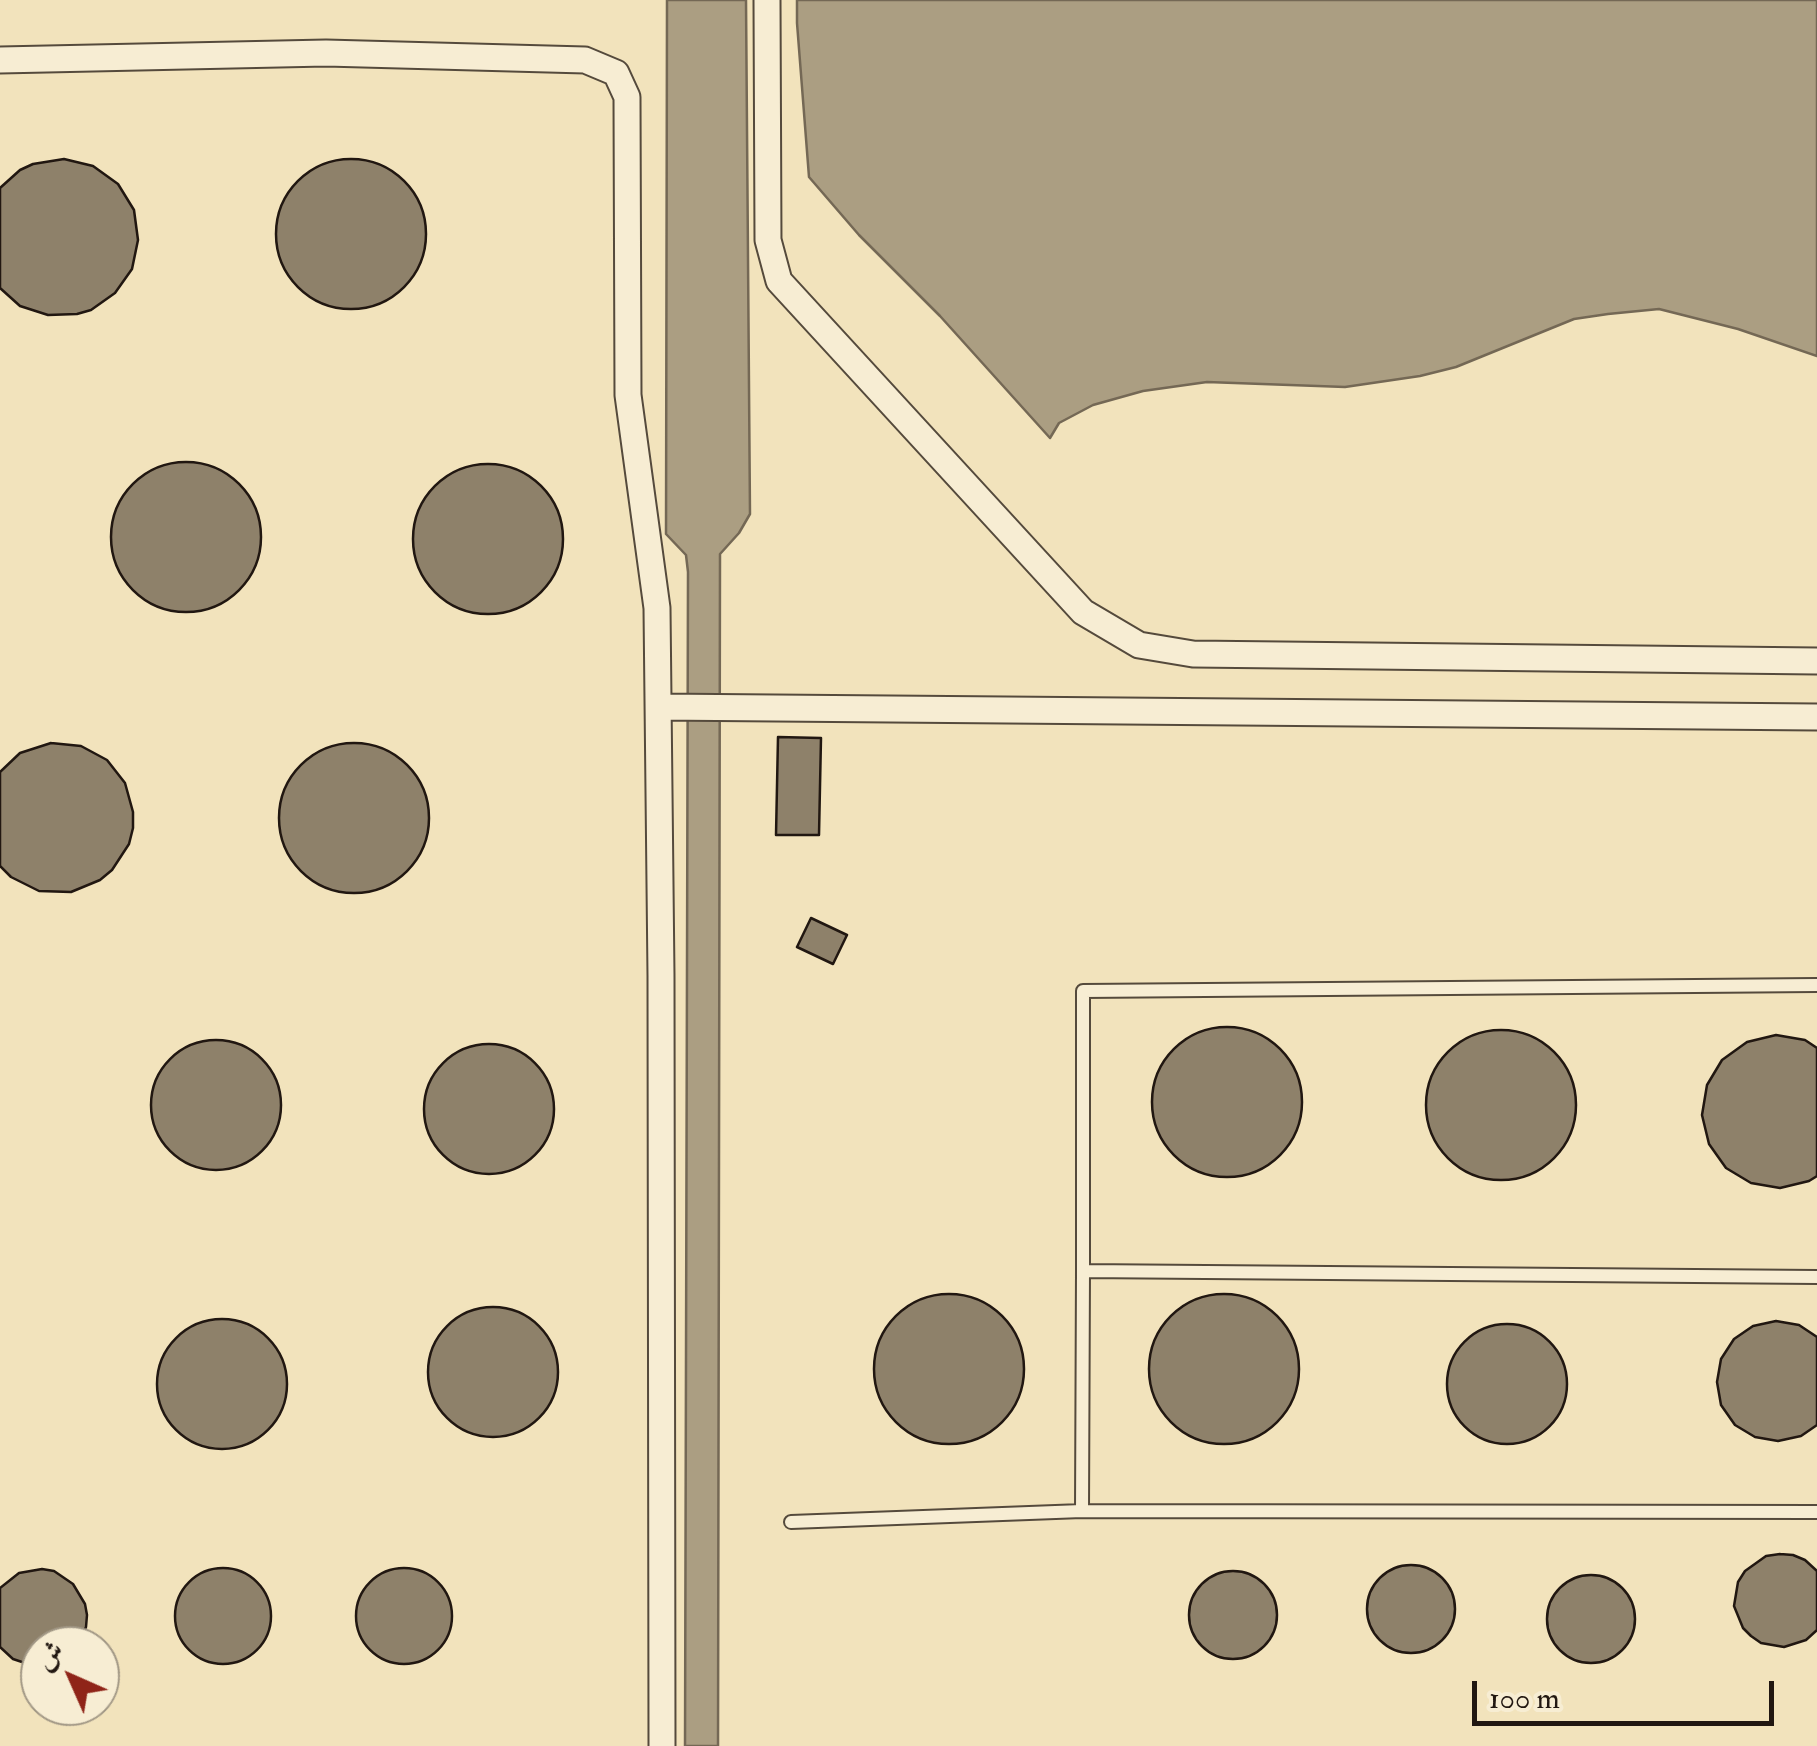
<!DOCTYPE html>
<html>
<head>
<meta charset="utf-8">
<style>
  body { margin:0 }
  #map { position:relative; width:1817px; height:1746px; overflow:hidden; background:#f2e3bc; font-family:"IM FELL Double Pica",Amiri,serif }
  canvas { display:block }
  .north { position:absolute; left:20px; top:1626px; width:100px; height:100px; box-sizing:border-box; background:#f7edd3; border:2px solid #a19785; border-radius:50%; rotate:315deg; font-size:28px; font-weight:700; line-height:40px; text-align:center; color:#211711 }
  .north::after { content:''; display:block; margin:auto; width:35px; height:45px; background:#8f2418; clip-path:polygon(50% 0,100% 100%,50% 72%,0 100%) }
  .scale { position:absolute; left:1472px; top:1681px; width:302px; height:45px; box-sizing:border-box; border:5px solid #211711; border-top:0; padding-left:12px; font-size:30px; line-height:35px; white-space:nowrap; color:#211711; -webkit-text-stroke:8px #f7edd3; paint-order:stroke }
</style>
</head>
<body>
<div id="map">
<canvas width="1817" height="1746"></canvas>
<div class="north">ش</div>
<div class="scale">100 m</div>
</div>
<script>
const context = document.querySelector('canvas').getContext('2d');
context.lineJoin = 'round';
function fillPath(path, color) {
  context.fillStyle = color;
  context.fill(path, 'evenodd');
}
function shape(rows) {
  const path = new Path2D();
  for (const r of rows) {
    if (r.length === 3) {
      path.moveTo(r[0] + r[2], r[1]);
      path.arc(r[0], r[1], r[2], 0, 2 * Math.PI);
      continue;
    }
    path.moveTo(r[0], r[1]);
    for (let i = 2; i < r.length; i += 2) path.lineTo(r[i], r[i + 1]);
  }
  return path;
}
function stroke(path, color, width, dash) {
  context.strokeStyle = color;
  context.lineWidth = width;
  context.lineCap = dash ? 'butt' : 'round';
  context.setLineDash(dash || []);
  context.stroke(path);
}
const water = shape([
  [667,0,746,0,750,514,739,533,720,554,718,1746,685,1746,688,572,686,555,666,534,667,0],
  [797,0,1817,0,1817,356,1738,329,1659,309,1608,314,1574,319,1456,367,1420,376,1345,387,1207,382,1143,391,1093,405,1059,423,1050,438,940,316,859,235,809,177,797,23,797,0]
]);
fillPath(water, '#ab9e82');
stroke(water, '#746855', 2.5);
const building = shape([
  [64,159,93,166,118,184,134,210,138,240,132,269,115,293,91,310,77,314,48,315,20,306,0,288,0,188,20,170,33,164,64,159],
  [351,234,75],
  [186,537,75],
  [488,539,75],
  [778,737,821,738,819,835,776,835,778,737],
  [51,743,81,746,107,760,125,783,133,812,133,828,129,844,112,870,100,880,71,892,39,891,11,877,0,866,0,772,20,753,51,743],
  [354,818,75],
  [811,918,847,935,833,964,797,947,811,918],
  [1227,1102,75],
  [1501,1105,75],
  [1776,1035,1805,1040,1817,1048,1817,1176,1809,1181,1780,1188,1751,1183,1726,1168,1709,1144,1702,1115,1707,1085,1722,1060,1747,1042,1776,1035],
  [216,1105,65],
  [489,1109,65],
  [949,1369,75],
  [1224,1369,75],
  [493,1372,65],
  [222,1384,65],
  [1776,1321,1799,1325,1817,1337,1817,1425,1801,1436,1778,1441,1755,1437,1735,1425,1721,1405,1717,1382,1721,1359,1734,1339,1753,1326,1776,1321],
  [1507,1384,60],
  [1780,1554,1793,1555,1805,1560,1817,1571,1817,1630,1806,1640,1784,1647,1761,1643,1751,1636,1743,1628,1734,1606,1738,1582,1745,1571,1766,1556,1780,1554],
  [1411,1609,44],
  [223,1616,48],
  [404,1616,48],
  [42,1569,54,1571,73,1584,85,1604,87,1615,86,1627,77,1646,40,1646,40,1666,34,1666,13,1659,0,1647,0,1588,19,1573,42,1569],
  [1233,1615,44],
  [1591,1619,44]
]);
fillPath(building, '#8e816a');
stroke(building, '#211711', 2.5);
const service = shape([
  [1817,985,1083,991,1083,1271,1817,1277],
  [1083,1271,1082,1511,1817,1512],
  [791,1522,1082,1511]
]);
const minor = shape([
  [767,0,768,240,779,281,1083,612,1139,645,1193,654,1817,661],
  [0,60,326,53,585,60,616,73,627,97,628,395,657,608,661,976,662,1746],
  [659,707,1817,717]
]);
stroke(service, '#554a3c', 16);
stroke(minor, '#554a3c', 29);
stroke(service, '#f7edd3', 12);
stroke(minor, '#f7edd3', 25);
</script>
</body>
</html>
